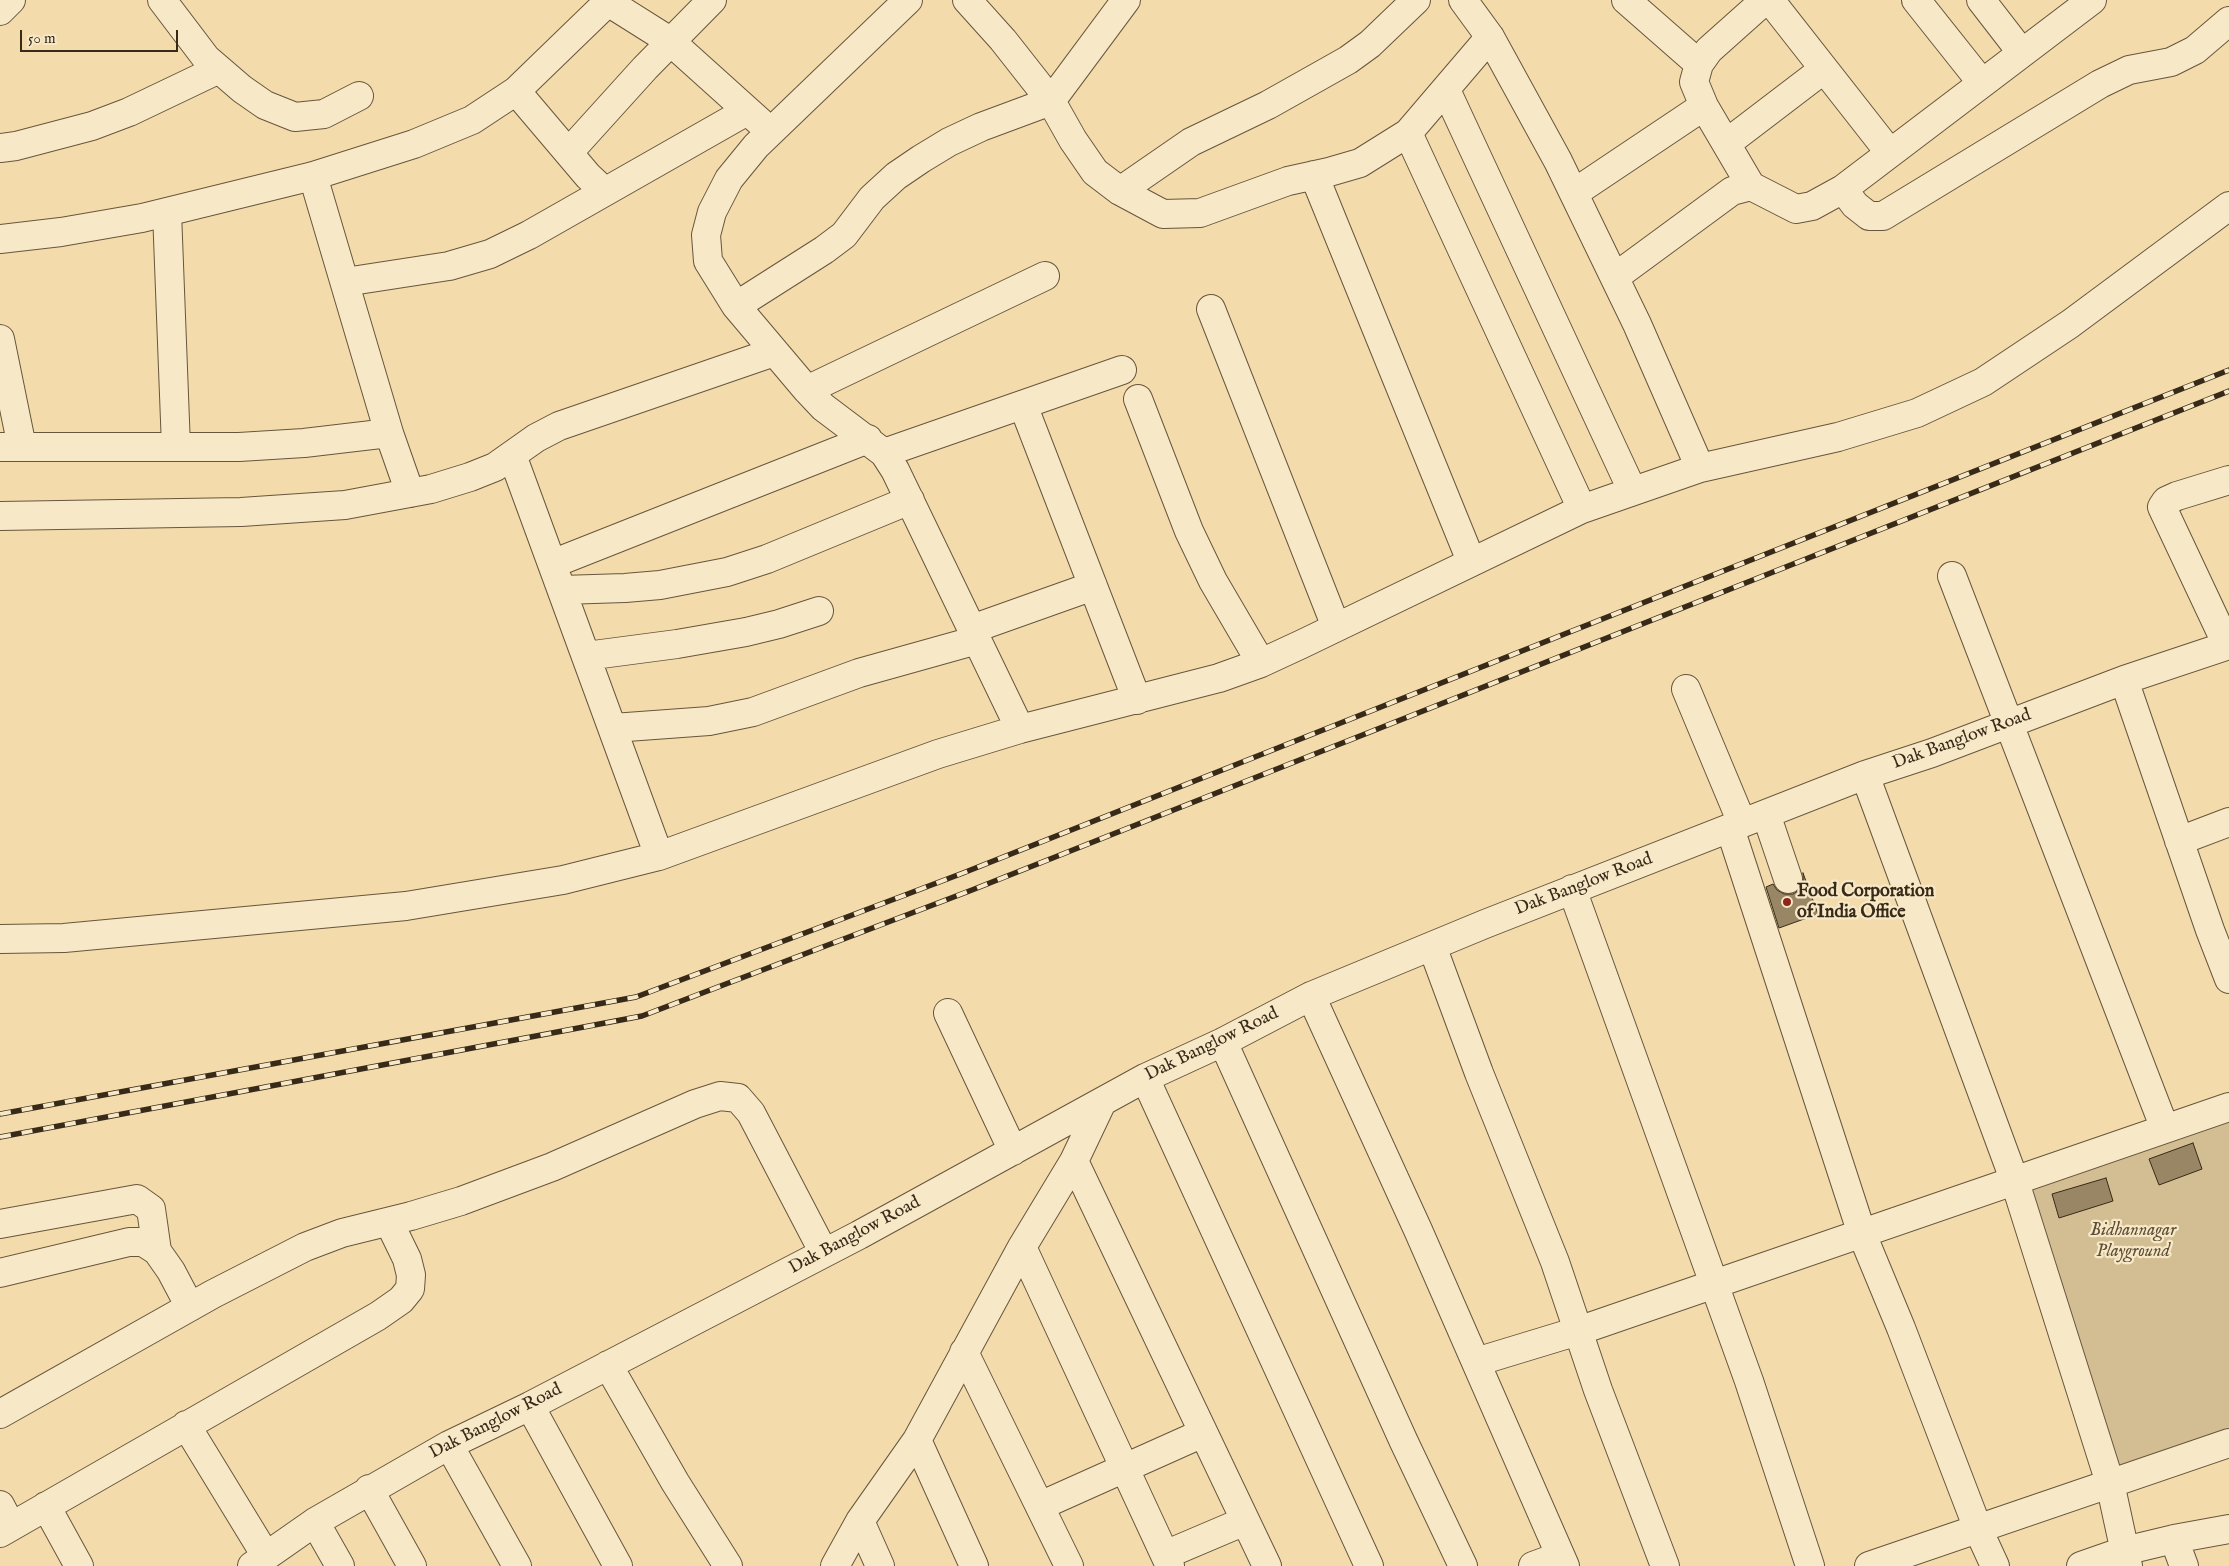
<!DOCTYPE html>
<html>
<head>
<meta charset="utf-8">
<style>
  body { margin:0 }
  #map { position:relative; width:2229px; height:1566px; overflow:hidden; background:#f3dbab; font-family:"IM FELL English",serif }
  canvas { display:block }
  .scale { position:absolute; left:20px; top:30px; width:158px; height:22px; box-sizing:border-box; border:2px solid #382a18; border-top:0; padding-left:6px; font-size:15px; line-height:18px; white-space:nowrap; color:#382a18; -webkit-text-stroke:4px #f7e8c8; paint-order:stroke }
</style>
</head>
<body>
<div id="map">
<canvas width="2229" height="1566"></canvas>
<div class="scale">50 m</div>
</div>
<script>
const context = document.querySelector('canvas').getContext('2d');
context.lineJoin = 'round';
function fillPath(path, color) {
  context.fillStyle = color;
  context.fill(path, 'evenodd');
}
function shape(rows) {
  const path = new Path2D();
  for (const r of rows) {
    path.moveTo(r[0], r[1]);
    for (let i = 2; i < r.length; i += 2) path.lineTo(r[i], r[i + 1]);
  }
  return path;
}
function stroke(path, color, width, dash) {
  context.strokeStyle = color;
  context.lineWidth = width;
  context.lineCap = dash ? 'butt' : 'round';
  context.setLineDash(dash || []);
  context.stroke(path);
}
function drawText(font, color, halo, rows, align = 'center') {
  context.font = font + ' "IM FELL English",serif';
  context.lineWidth = 4.5;
  context.setLineDash([]);
  context.textBaseline = 'middle';
  context.strokeStyle = halo;
  context.fillStyle = color;
  for (const [text, x, y, turn = 0] of rows) {
    context.save();
    context.translate(x, y);
    context.rotate((+turn || 0) * Math.PI / 180);
    context.textAlign = isNaN(turn) ? turn : align;
    if (halo) context.strokeText(text, 0, 0);
    context.fillText(text, 0, 0);
    context.restore();
  }
}
fillPath(shape([
  [2229,1107,2229,1443,2110,1483,2015,1182]
]), '#d3bd92');
const building = shape([
  [1803,873,1818,914,1779,928,1766,887,1773,884,1777,890,1784,894,1793,894,1799,890,1803,883,1803,873],
  [2193,1143,2202,1169,2159,1185,2149,1159,2193,1143],
  [2106,1178,2113,1201,2059,1218,2052,1194,2106,1178]
]);
fillPath(building, '#998664');
stroke(building, '#382a18', 1);
const minor = shape([
  [162,0,206,58,242,89,265,105,295,117,324,114,359,96],
  [908,0,756,146,729,179,712,212,706,235,708,261,736,306,807,390,823,407,884,453,895,470,1020,729],
  [967,0,1003,40,1051,101,1073,140,1095,172,1120,191,1163,214,1200,213,1288,181,1329,172,1360,163,1408,133,1490,37],
  [1463,0,1490,37,1558,161,1637,324,1700,468],
  [1626,0,1699,64],
  [1770,0,1890,153],
  [1916,0,1982,83],
  [1981,0,2022,53],
  [608,2,670,41,760,122],
  [0,11,11,0],
  [1446,90,1632,490],
  [516,91,588,176,604,191],
  [1408,133,1582,509],
  [1727,143,1824,69],
  [0,148,16,146,92,126,129,112,217,70],
  [569,152,645,68,712,0],
  [1314,175,1471,561],
  [313,176,389,433,410,493],
  [1751,186,1704,106,1694,82,1699,64,1709,50,1765,0],
  [1843,189,1855,205,1869,216,1883,216,2100,84,2129,70,2171,62,2195,50,2229,21],
  [1120,191,1191,142,1268,105,1348,60,1370,44,1416,0],
  [1574,193,1704,106],
  [167,212,176,447],
  [0,239,61,232,142,218,313,176,414,144,472,120,516,91,610,0],
  [1615,277,1732,191,1751,186,1796,209,1812,206,1843,189,2092,0],
  [345,282,449,266,490,254,529,235,747,111],
  [736,306,824,250,844,235,872,198,896,176,921,159,949,142,981,127,1051,101,1126,0],
  [1211,309,1336,627],
  [0,339,22,447],
  [807,390,1045,276],
  [1138,399,1189,531,1213,581,1261,663],
  [1023,405,1137,700],
  [0,447,239,447,304,443,389,433],
  [884,453,1122,370],
  [512,455,659,856],
  [0,516,241,512,345,505,431,489,470,477,495,467,536,438,559,426,774,352],
  [552,564,868,439],
  [1952,576,2165,1129],
  [562,590,625,588,660,585,727,572,767,559,910,500],
  [972,629,1093,586],
  [2227,645,2162,507,2166,501,2177,496,2229,480],
  [586,656,677,644,746,632,779,624,819,611],
  [2124,680,2210,930,2229,979],
  [1686,689,1742,823],
  [613,728,709,721,753,712,859,673,977,640],
  [1865,775,2015,1182,2110,1483,2128,1566],
  [1766,814,1788,879],
  [1730,828,1862,1234,1901,1328,1978,1529,1995,1566],
  [2179,841,2229,822],
  [1572,889,1749,1381,1810,1566],
  [0,939,64,938,406,906,563,880,659,856,938,754,1020,729,1219,678,1261,663,1302,644,1582,509,1700,468,1838,437,1917,413,1983,382,2070,324,2229,206],
  [1432,946,1479,1073,1555,1262,1598,1390,1665,1566],
  [1311,996,1418,1230,1565,1566],
  [948,1013,1013,1151],
  [1223,1042,1404,1442,1463,1566],
  [1145,1078,1369,1566],
  [1074,1161,1267,1566],
  [0,1224,137,1199,151,1209,157,1251],
  [1022,1247,1170,1566],
  [0,1273,129,1242,143,1242,157,1251,171,1271,190,1307],
  [964,1352,1069,1566],
  [1476,1362,1578,1331,2229,1107],
  [608,1365,675,1482,728,1566],
  [530,1406,618,1566],
  [0,1414,213,1294,305,1247,342,1233,411,1216,461,1201,552,1167,695,1104,720,1096,738,1098,751,1113,824,1253],
  [186,1425,266,1556],
  [917,1440,974,1566],
  [449,1445,517,1566],
  [369,1489,412,1566],
  [0,1505,11,1526],
  [46,1506,79,1566],
  [1040,1506,1203,1433],
  [860,1521,880,1566],
  [315,1522,340,1566],
  [0,1533,378,1316,401,1300,410,1289,411,1275,407,1259,389,1222],
  [2174,1539,2184,1566],
  [1165,1555,1245,1521],
  [252,1566,315,1522,449,1445,530,1406,859,1235,1145,1078,1223,1042,1311,996,1485,924,1865,775,1932,753,2124,680,2229,645],
  [835,1566,860,1521,917,1440,1022,1247,1074,1161,1102,1102],
  [1533,1566,1560,1556],
  [1869,1566,2229,1443],
  [2081,1566,2124,1551,2174,1539,2229,1529]
]);
stroke(minor, '#67563d', 30);
stroke(minor, '#f7e8c8', 28);
const rail = shape([
  [0,1114,636,997,963,873,2229,370],
  [0,1137,642,1016,972,890,2229,391]
]);
stroke(rail, '#382a18', 5.5);
stroke(rail, '#f7e8c8', 4, [11]);
for (const [x, y, r, color] of [
  [1787,902,5,"#8f2418"]
]) {
  const dot = new Path2D();
  dot.arc(x, y, r, 0, 2 * Math.PI);
  context.fillStyle = color;
  context.fill(dot);
  stroke(dot, '#f7e8c8', 2);
}
drawText('18px', '#382a18', '#f7e8c8', [
  ["Dak Banglow Road",1962,740,-20],
  ["Dak Banglow Road",1584,885,-21],
  ["Dak Banglow Road",1212,1045,-26],
  ["Dak Banglow Road",855,1236,-28],
  ["Dak Banglow Road",496,1422,-27]
]);
drawText('bold 18px', '#382a18', '#f7e8c8', [
  ["Food Corporation",1797,892],
  ["of India Office",1797,913]
], 'left');
drawText('italic 18px', '#5f4f36', '#f7e8c8', [
  ["Bidhannagar",2133,1231],
  ["Playground",2133,1252]
]);
</script>
</body>
</html>
